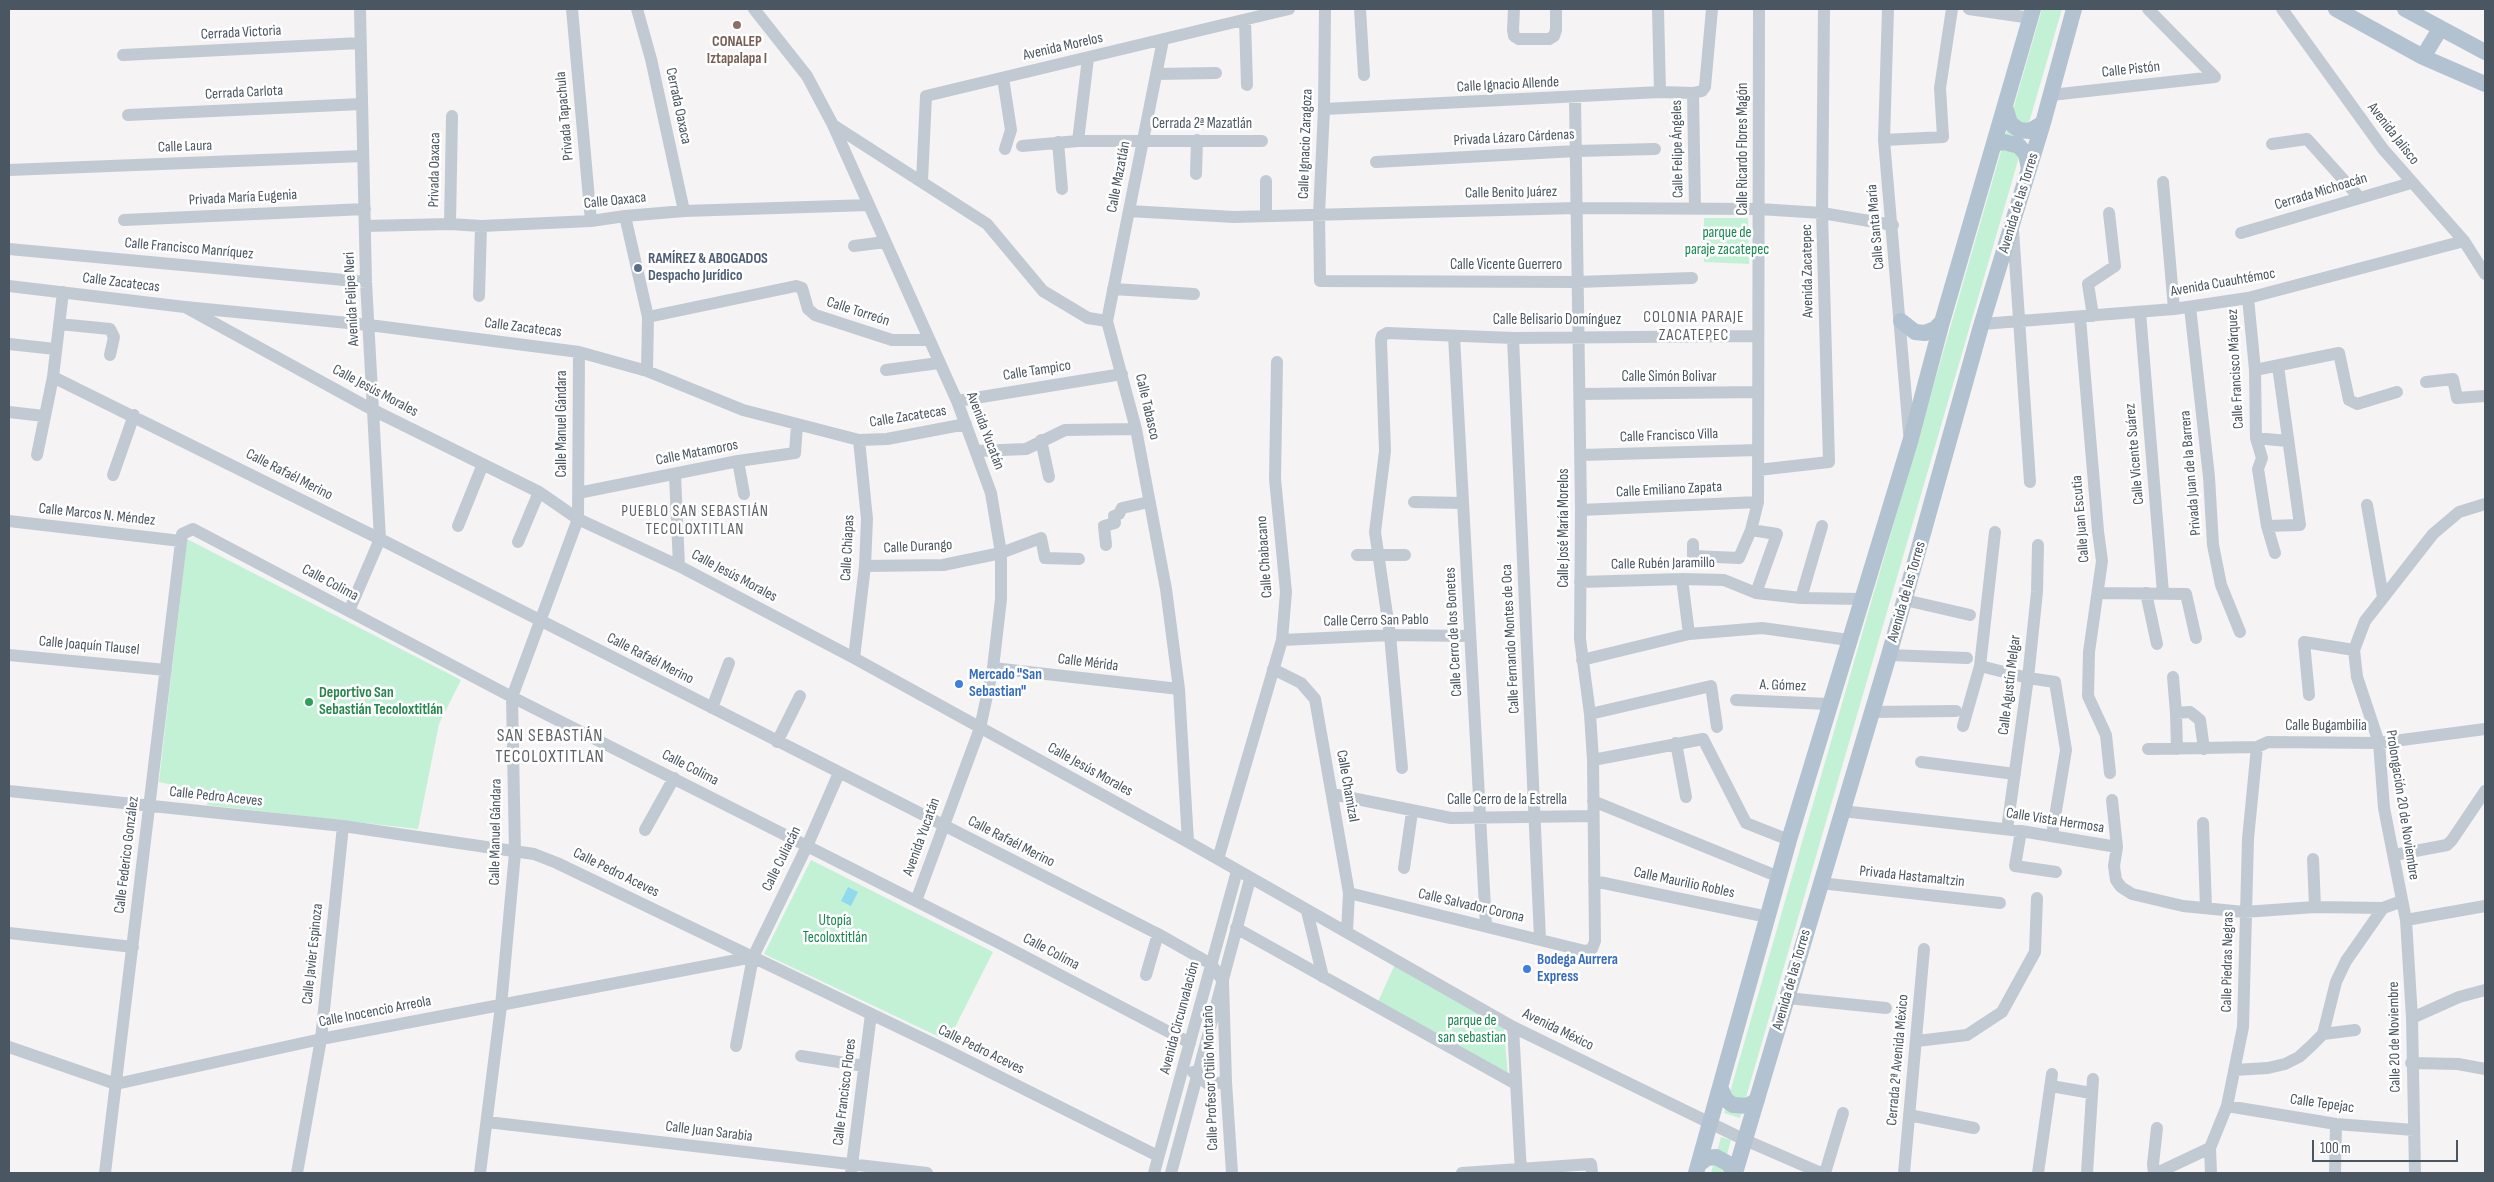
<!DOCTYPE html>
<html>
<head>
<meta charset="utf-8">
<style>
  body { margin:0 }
  #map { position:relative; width:2494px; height:1182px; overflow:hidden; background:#f5f3f3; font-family:"Sofia Sans Condensed",sans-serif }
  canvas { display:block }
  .frame { position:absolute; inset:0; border:10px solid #4a5661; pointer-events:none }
  .scale { position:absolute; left:2312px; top:1140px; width:146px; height:22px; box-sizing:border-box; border:2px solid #4a5661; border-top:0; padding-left:6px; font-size:15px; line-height:18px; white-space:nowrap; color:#4a5661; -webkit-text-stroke:4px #fff; paint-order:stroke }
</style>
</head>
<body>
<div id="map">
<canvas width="2494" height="1182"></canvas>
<div class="frame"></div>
<div class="scale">100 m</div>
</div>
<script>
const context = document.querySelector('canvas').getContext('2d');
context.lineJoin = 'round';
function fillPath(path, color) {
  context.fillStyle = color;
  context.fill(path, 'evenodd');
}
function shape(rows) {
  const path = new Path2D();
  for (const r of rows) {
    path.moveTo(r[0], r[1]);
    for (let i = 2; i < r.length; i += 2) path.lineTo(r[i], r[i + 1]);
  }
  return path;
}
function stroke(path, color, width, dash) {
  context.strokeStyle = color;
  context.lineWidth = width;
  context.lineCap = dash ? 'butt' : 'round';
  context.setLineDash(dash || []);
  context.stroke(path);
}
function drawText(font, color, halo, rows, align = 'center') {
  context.font = font + ' "Sofia Sans Condensed",sans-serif';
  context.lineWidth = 5;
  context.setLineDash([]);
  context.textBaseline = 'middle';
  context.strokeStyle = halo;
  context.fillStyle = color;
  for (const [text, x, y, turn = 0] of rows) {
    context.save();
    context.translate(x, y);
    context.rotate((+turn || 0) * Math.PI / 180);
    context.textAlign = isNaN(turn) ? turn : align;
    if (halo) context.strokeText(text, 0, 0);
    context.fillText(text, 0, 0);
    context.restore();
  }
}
fillPath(shape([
  [2042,9,2062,9,1740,1118,1724,1113],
  [1704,218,1748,218,1749,264,1704,262],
  [187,539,461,680,439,724,418,829,207,805,210,793,159,782],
  [811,860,993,952,948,1041,764,954],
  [1396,962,1503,1020,1508,1076,1377,1004],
  [1721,1137,1731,1140,1722,1173,1711,1173]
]), '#c3f1d5');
fillPath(shape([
  [848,887,858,892,851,906,841,901]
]), '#90daee');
stroke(shape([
  [572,9,591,221],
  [637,9,651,59,684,211],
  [754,9,807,76,833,125,957,401,991,493,1001,553,1001,599,993,668,980,728,916,901],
  [1325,9,1324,109,1319,214,1320,281,1578,282,1692,278],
  [1360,9,1364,75],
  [1514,9,1513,30,1514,36,1519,39,1549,39,1554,36,1556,30,1556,9],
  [1658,9,1660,92],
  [1888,9,1884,140,1909,433],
  [1969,9,2031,18],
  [2148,9,2215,77],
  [2282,9,2383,149,2464,241,2485,274],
  [1245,20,1247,85],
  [1163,40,1107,321,1136,429,1166,589,1179,689,1188,842],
  [123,55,360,43],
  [1156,74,1216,73],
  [1003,78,1011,130,1005,149],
  [2051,95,2215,77],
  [1324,109,1660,92,1693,93],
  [128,115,361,104],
  [833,125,987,224,1043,291,1088,318,1107,321],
  [1884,140,1943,137,1940,88,1952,9],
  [1078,141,1088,58],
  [1058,142,1062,189],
  [2272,144,2307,139,2359,197],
  [1022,146,1078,141,1262,141],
  [1376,162,1576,151,1655,149],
  [9,170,363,156],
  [1196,174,1197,140],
  [922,181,926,96,1289,9],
  [1266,181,1266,214],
  [2163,182,2174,309],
  [1695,208,1693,93,1702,91,1705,87,1712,9],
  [1129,211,1234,217,1577,208,1759,209,1822,213,1893,225],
  [625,216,648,317,647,371],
  [124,220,365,209],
  [450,224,452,116],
  [365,226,450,224,481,226,591,221,625,216,684,211,869,205],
  [2013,230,2030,482],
  [2241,233,2411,183],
  [854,246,885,242],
  [9,249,366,282],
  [9,286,185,307,369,325,579,352,647,371,743,410,859,440,887,439,966,424],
  [1113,289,1194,294],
  [479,296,481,226],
  [2248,298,2255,370,2256,438,2262,458,2258,469,2267,526,2275,553],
  [185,307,373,410,539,492,578,519,679,566,854,658,1188,842,1513,1027,1745,1140,1821,1173],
  [2190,307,2209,477,2213,545,2221,585,2240,632],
  [2140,312,2163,593],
  [2093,316,2088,284,2115,266,2109,213],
  [648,317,796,286,802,288,808,309,815,315,892,340,929,340],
  [2080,318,2098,531,2102,561,2089,652,2088,696,2106,735,2110,773],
  [59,324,110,329,114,337,110,355],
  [1982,324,2174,309,2248,298,2464,241],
  [1454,336,1486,926],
  [1513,338,1540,939],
  [9,344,55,349],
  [886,370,939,363],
  [2255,370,2339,353,2349,400,2357,404,2397,392],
  [53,377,380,539,1158,934,1211,964,1223,981,1226,1082,1232,1173],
  [2426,382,2453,379,2457,398,2485,396],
  [1580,394,1758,392],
  [957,401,1122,374],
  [9,412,44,416],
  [2256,438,2287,441],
  [1041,440,1049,477],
  [977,451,1026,449,1065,430,1136,429],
  [37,455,53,377,63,292],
  [1581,455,1758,450],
  [738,461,744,494],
  [1758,470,1829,462,1822,213,1824,9],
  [113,475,134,415],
  [675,475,679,566],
  [578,493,738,461,795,453,797,425],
  [1414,502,1463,503],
  [2367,505,2383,597],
  [1581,510,1758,502],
  [9,521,181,541],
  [458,526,483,464],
  [2267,526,2300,525,2278,366],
  [1751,530,1777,534,1756,593],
  [518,542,539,492],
  [1693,544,1693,556,1739,558,1751,530,1758,502,1759,9],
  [1106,545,1104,526,1115,523,1114,516,1119,514,1122,508,1149,502],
  [1357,555,1405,555],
  [865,566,943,565,1001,553,1041,538,1045,558,1079,559],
  [1682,579,1689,634],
  [1580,582,1682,579,1724,580,1756,593,1801,598,1862,599],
  [2099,593,2186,594,2196,638],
  [2146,593,2157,644],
  [1801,598,1822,526],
  [1905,600,1970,615],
  [349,611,380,539,366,282,360,9],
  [1282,640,1390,635,1470,636],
  [9,655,166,670],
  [1889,655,1967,658],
  [854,658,865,566,867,519,859,440],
  [1582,660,1689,634,1762,628,1849,640],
  [1980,666,2028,678,2055,682,2066,750,2052,835],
  [993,668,1179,689],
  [1273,669,1301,683,1315,699,1349,893,1347,931],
  [2173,677,2176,713,2190,712,2200,720,2204,749],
  [2309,695,2304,642,2354,650],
  [1736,700,1829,704],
  [712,708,729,663],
  [1872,712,1956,711],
  [2176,713,2177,749],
  [1590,714,1711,686,1717,727],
  [1963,726,1980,666,1995,532],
  [777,742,800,696],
  [1676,743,1686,797],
  [2148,749,2257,747,2268,742,2379,743,2485,729],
  [1593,760,1703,739,1746,823,1789,840],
  [1921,762,2015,774],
  [1402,768,1390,635,1375,532,1385,451,1381,340,1382,336,1387,333,1513,338,1758,336],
  [9,791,343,826,534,854,557,863,944,1049,1158,1156],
  [1332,794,1451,818,1593,816],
  [2112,800,2117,847,2114,866,2116,880,2121,887,2132,894,2183,906,2244,912,2315,907,2383,908,2402,901],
  [1593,801,1779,877],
  [1842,811,2021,831,2117,847],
  [2203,823,2206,908],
  [2007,829,2028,678,2037,592,2038,545],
  [645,830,674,778],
  [2021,831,2015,866,2056,872],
  [2394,855,2447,845,2452,840,2485,791],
  [1218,859,1282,640,1286,592,1275,479,1277,362],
  [2313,859,2315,907],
  [1404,868,1412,812],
  [1594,881,1768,917],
  [1820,883,2000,903],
  [1349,893,1585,951,1592,949,1595,941,1593,760,1590,714,1580,639,1581,510,1575,98],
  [1307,911,1323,977],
  [2406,920,2485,906],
  [1236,928,1516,1084],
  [9,933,133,947],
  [1146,975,1158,934],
  [1787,998,1886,1008],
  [2412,1018,2459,997,2485,990],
  [1513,1027,1521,1173],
  [2323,1034,2355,1030],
  [1917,1041,1967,1035,2002,1012,2035,952,2037,898],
  [736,1046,753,957,807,846,839,773],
  [9,1047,116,1084,321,1039,753,957],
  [801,1056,864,1066],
  [2411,1063,2458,1064,2485,1069],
  [2235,1070,2268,1068,2285,1064,2299,1057,2311,1046,2323,1034,2336,982,2346,961,2383,908],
  [1193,1072,1208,1084,1226,1082],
  [2051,1086,2091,1093],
  [2227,1106,2336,1124,2414,1130],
  [1909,1115,1974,1128],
  [487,1122,927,1173],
  [105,1173,182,534,193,529,512,697,997,942,1190,1043],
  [297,1173,321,1039,343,826],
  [480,1173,501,1006,515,853,512,697,578,519,579,352],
  [851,1173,871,1014],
  [1154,1173,1237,871],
  [1171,1173,1250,879],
  [1462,1173,1591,1164,1592,1173],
  [1825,1173,1843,1113],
  [1904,1173,1924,949],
  [2038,1173,2052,1074],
  [2087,1173,2093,1079],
  [2154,1173,2153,1164,2157,1128],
  [2157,1173,2210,1148],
  [2211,1173,2210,1148,2227,1106,2243,1027,2248,839,2257,747],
  [2335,1173,2336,1124],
  [2415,1173,2412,1018,2406,920,2384,808,2379,743,2357,677,2354,650,2365,621,2433,534,2459,512,2485,504]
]), '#c1cad2', 12);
stroke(shape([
  [2336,9,2423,57,2485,84],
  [2405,9,2485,52],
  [2423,57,2440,29],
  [2005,107,2010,123,2019,130,2030,131,2043,123],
  [1994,144,2004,142,2019,146,2026,154,2029,169],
  [1901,321,1915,332,1925,333,1935,329,1942,322],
  [1720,1087,1726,1100,1733,1105,1748,1106,1757,1100],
  [1699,1164,1707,1158,1716,1157,1729,1164,1733,1173],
  [1696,1173,1789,840,1910,442,1942,322,2033,9],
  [1735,1173,1889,655,1981,326,2043,123,2074,9]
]), '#b3c2d1', 16);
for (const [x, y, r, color] of [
  [737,25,5,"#8d6e63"],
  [638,268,5,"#5c6f8a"],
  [959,684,5,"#3f7fe0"],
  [309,702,5,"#2e9e5b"],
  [1527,969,5,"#3f7fe0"]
]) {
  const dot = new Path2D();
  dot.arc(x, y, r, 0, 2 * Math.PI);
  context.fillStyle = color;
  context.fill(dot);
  stroke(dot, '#fff', 2);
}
drawText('15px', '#4a5661', '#fff', [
  ["Cerrada Victoria",241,33,-3],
  ["Avenida Morelos",1063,47,-13],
  ["Calle Pistón",2131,70,-6],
  ["Calle Ignacio Allende",1508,85,-3],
  ["Cerrada Carlota",244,93,-3],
  ["Cerrada Oaxaca",678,106,78],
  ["Privada Tapachula",565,116,-95],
  ["Cerrada 2ª Mazatlán",1202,124],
  ["Avenida Jalisco",2393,134,52],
  ["Privada Lázaro Cárdenas",1514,138,-3],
  ["Calle Ignacio Zaragoza",1306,144,-88],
  ["Calle Laura",185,147,-2],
  ["Calle Felipe Ángeles",1678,149,-91],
  ["Calle Ricardo Flores Magón",1743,149,-90],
  ["Privada Oaxaca",435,170,-89],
  ["Calle Mazatlán",1119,177,-79],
  ["Cerrada Michoacán",2321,192,-17],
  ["Calle Benito Juárez",1511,193,-1],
  ["Privada María Eugenia",243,198,-3],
  ["Calle Oaxaca",615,201,-6],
  ["Avenida de las Torres",2019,203,-73],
  ["Calle Santa María",1876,227,-95],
  ["Calle Francisco Manríquez",189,249,5],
  ["Calle Vicente Guerrero",1506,265],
  ["Avenida Zacatepec",1808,271,-91],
  ["Calle Zacatecas",121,283,7],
  ["Avenida Cuauhtémoc",2223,283,-10],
  ["Avenida Felipe Neri",352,299,-93],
  ["Calle Torreón",858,312,18],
  ["Calle Belisario Domínguez",1557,320],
  ["Calle Zacatecas",523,328,7],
  ["Calle Francisco Márquez",2236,369,-93],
  ["Calle Tampico",1037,371,-9],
  ["Calle Simón Bolivar",1669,377],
  ["Calle Jesús Morales",375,391,28],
  ["Calle Tabasco",1147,407,77],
  ["Calle Zacatecas",908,417,-9],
  ["Calle Manuel Gándara",562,424,-90],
  ["Avenida Yucatán",985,431,69],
  ["Calle Francisco Villa",1669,436,-2],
  ["Calle Matamoros",697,453,-11],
  ["Calle Vicente Suárez",2135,454,-95],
  ["Privada Juan de la Barrera",2191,473,-95],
  ["Calle Rafaél Merino",289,475,27],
  ["Calle Emiliano Zapata",1669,490,-3],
  ["Calle Marcos N. Méndez",97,515,6],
  ["Calle Juan Escutia",2081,519,-95],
  ["Calle José María Morelos",1564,528,-90],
  ["Calle Durango",918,547,-3],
  ["Calle Chiapas",848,548,-87],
  ["Calle Chabacano",1265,557,-94],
  ["Calle Rubén Jaramillo",1663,564,-1],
  ["Calle Jesús Morales",734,576,28],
  ["Calle Colima",330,583,28],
  ["Avenida de las Torres",1907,592,-74],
  ["Calle Cerro San Pablo",1376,621,-1],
  ["Calle Cerro de los Bonetes",1454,632,-93],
  ["Calle Fernando Montes de Oca",1511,639,-93],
  ["Calle Joaquín Tlausel",89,646,5],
  ["Calle Rafaél Merino",650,659,27],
  ["Calle Mérida",1088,663,7],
  ["Calle Agustín Melgar",2010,685,-83],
  ["A. Gómez",1783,686,2],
  ["Calle Bugambilia",2326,726],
  ["Calle Colima",690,768,27],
  ["Calle Jesús Morales",1090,770,29],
  ["Calle Chamizal",1347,786,80],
  ["Calle Pedro Aceves",216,797,6],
  ["Calle Cerro de la Estrella",1507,800],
  ["Prolongación 20 de Noviembre",2402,805,81],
  ["Calle Vista Hermosa",2055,821,9],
  ["Calle Manuel Gándara",496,832,-89],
  ["Avenida Yucatán",922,837,-70],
  ["Calle Rafaél Merino",1011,842,27],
  ["Calle Federico González",127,855,-83],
  ["Calle Culiacán",782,859,-64],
  ["Calle Pedro Aceves",616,873,26],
  ["Privada Hastamaltzin",1912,877,6],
  ["Calle Maurilio Robles",1684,883,12],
  ["Calle Salvador Corona",1471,906,13],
  ["Calle Colima",1051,952,28],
  ["Calle Javier Espinoza",313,954,-84],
  ["Calle Piedras Negras",2228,962,-89],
  ["Avenida de las Torres",1792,980,-74],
  ["Calle Inocencio Arreola",375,1012,-11],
  ["Avenida Circunvalación",1180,1018,-75],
  ["Avenida México",1558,1030,26],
  ["Calle 20 de Noviembre",2395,1037,-91],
  ["Calle Pedro Aceves",981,1050,26],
  ["Cerrada 2ª Avenida México",1898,1060,-85],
  ["Calle Profesor Otilio Montaño",1211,1078,-92],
  ["Calle Francisco Flores",845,1092,-83],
  ["Calle Tepejac",2322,1104,8],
  ["Calle Juan Sarabia",709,1132,7]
]);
drawText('bold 15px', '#785e54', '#fff', [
  ["CONALEP",737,42],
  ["Iztapalapa I",737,59]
]);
drawText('15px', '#17864f', '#fff', [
  ["parque de",1727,233],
  ["paraje zacatepec",1727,250],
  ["Utopía",835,921],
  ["Tecoloxtitlán",835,938],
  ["parque de",1472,1021],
  ["san sebastian",1472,1038]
]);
drawText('bold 15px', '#4e5e75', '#fff', [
  ["RAMÍREZ & ABOGADOS",648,259],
  ["Despacho Jurídico",648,276]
], 'left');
drawText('bold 15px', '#366cbe', '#fff', [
  ["Mercado \"San",969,675],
  ["Sebastian\"",969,692],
  ["Bodega Aurrera",1537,960],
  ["Express",1537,977]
], 'left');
drawText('bold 15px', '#27864d', '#fff', [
  ["Deportivo San",319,693],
  ["Sebastián Tecoloxtitlán",319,710]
], 'left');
context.letterSpacing = '1px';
drawText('16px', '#5f6368', '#fff', [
  ["COLONIA PARAJE",1694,318],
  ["ZACATEPEC",1694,336],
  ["PUEBLO SAN SEBASTIÁN",695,512],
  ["TECOLOXTITLAN",695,530]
]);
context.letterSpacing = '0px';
context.letterSpacing = '1px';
drawText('18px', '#5f6368', '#fff', [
  ["SAN SEBASTIÁN",550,736],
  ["TECOLOXTITLAN",550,757]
]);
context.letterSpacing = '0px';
</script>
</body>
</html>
